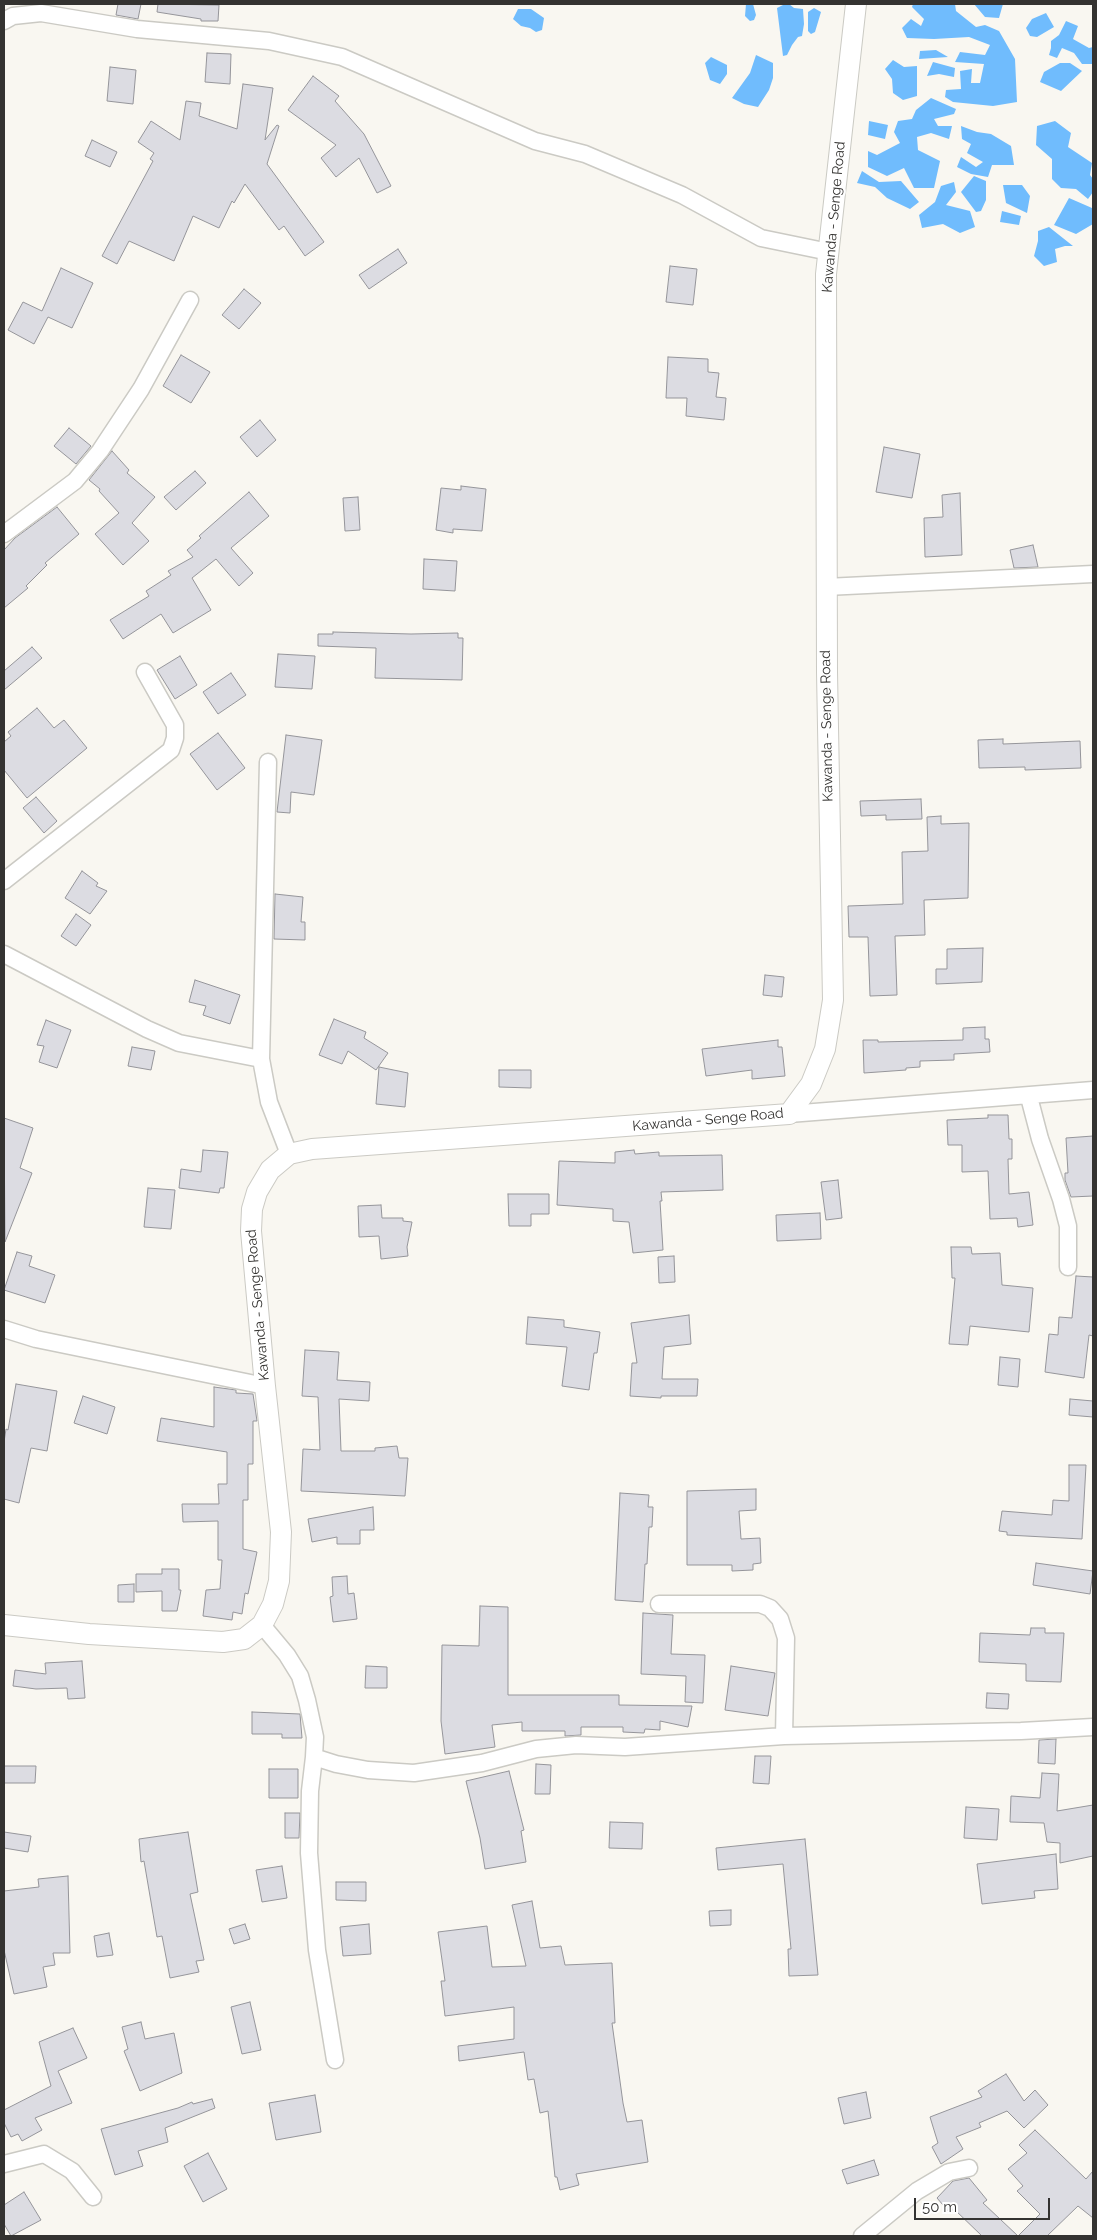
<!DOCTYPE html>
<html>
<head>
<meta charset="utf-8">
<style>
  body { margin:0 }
  #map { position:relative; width:1097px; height:2240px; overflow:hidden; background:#f9f7f1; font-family:Raleway,sans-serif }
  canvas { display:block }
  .frame { position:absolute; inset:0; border:5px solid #343331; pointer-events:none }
  .scale { position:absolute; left:914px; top:2198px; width:136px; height:22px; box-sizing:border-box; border:2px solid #343331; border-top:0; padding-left:6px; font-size:15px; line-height:18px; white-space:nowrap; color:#343331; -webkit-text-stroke:4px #fff; paint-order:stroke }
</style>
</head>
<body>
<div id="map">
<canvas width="1097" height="2240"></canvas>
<div class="frame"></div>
<div class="scale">50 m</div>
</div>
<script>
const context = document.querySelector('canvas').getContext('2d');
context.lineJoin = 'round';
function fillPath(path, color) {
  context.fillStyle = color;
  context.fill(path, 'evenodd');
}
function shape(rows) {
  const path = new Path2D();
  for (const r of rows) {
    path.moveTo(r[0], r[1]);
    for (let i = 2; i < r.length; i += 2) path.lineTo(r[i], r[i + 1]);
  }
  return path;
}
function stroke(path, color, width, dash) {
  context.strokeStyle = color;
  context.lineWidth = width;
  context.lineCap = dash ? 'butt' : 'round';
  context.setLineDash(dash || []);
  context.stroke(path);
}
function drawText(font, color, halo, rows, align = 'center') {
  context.font = font + ' Raleway,sans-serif';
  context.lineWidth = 4.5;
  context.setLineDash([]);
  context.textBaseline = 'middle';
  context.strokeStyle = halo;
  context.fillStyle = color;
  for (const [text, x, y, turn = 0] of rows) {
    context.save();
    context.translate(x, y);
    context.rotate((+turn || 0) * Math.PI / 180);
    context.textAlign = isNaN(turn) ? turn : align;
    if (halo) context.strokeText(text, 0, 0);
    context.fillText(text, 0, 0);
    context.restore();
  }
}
fillPath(shape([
  [746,4,753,4,756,15,754,20,750,21,745,16],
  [785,4,789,4,794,8,803,9,804,24,802,36,798,37,792,45,787,55,783,56,777,8],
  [913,4,955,4,956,11,976,27,985,25,999,31,1015,59,1017,102,993,106,953,102,945,97,946,90,961,89,960,71,972,69,971,83,980,83,984,64,955,62,960,52,985,55,990,45,969,37,934,39,907,38,902,28,911,19,921,26,924,19,912,7],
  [974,4,1003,4,999,18,985,17],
  [814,8,821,12,815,32,811,34,808,31,808,12],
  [518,9,531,9,544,18,542,30,536,32,530,28,521,26,513,19],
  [1046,13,1054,27,1037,37,1030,36,1026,28,1032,19],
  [1066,21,1078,26,1073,39,1089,48,1093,47,1093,64,1082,64,1074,53,1062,48,1057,58,1049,55,1051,48,1051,41,1059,35],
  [936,50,948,57,919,59,920,51],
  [756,55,773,63,773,78,769,90,758,107,744,104,732,98,750,73],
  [711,57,727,65,727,74,720,84,710,80,705,63],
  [893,60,904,67,917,66,917,96,903,100,893,93,892,79,885,69],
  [933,62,955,68,954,77,939,74,927,76],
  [1060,63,1070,63,1082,71,1061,91,1040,82,1044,72],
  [931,98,956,109,954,114,934,119,938,126,952,126,949,139,931,133,917,137,918,150,940,161,934,188,914,188,904,168,887,176,868,167,868,151,877,155,900,143,894,132,898,121,912,119,916,110],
  [869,121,888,125,885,139,868,135],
  [1055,121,1071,133,1068,147,1092,163,1090,175,1093,179,1093,192,1088,199,1076,189,1061,188,1052,179,1052,159,1036,145,1037,126],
  [961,126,977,132,991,134,1011,146,1014,165,992,165,988,177,971,174,957,167,961,157,976,167,983,162,967,153,971,144,962,139],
  [862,171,879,182,901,181,919,202,910,209,887,198,875,187,857,183],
  [974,176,986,181,986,200,981,211,976,212,961,192],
  [954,182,956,192,946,205,970,211,975,227,960,233,943,224,922,228,919,215,935,202,941,186],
  [1003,185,1022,185,1030,196,1027,213,1006,203],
  [1069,198,1092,208,1093,224,1076,234,1054,225],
  [1002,211,1021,216,1019,225,1000,222],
  [1049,227,1073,246,1065,246,1055,249,1057,262,1044,266,1034,256,1038,241,1038,231]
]), '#70bcfd');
const building = shape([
  [118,4,141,4,138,19,116,15,118,4],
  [158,4,219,5,218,21,201,21,201,19,157,12,158,4],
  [207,53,231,54,230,84,205,82,207,53],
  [110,67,136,70,133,104,107,101,110,67],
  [313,76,339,96,335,101,364,134,391,186,377,193,359,158,336,177,321,158,336,145,288,110,313,76],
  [243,84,273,88,265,140,277,125,279,126,267,164,324,242,305,256,284,226,279,230,245,184,234,203,232,201,219,228,193,216,174,261,129,241,117,264,102,256,153,161,150,159,154,153,138,142,151,121,180,140,186,101,201,103,199,116,237,129,243,84],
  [92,140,117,152,110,167,85,156,92,140],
  [398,249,407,263,369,289,359,275,398,249],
  [670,266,697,269,693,305,666,302,670,266],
  [61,268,93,283,72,328,48,317,34,344,8,330,23,302,42,311,61,268],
  [244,289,261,303,239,329,222,315,244,289],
  [181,355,210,372,191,403,163,386,181,355],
  [668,357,708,359,708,372,719,373,716,397,726,398,724,420,686,416,687,398,666,398,668,357],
  [260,420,276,440,257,457,240,437,260,420],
  [69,428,91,446,76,464,54,446,69,428],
  [884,447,920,454,912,498,876,492,884,447],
  [112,451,129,470,127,473,155,497,132,523,149,541,123,565,95,534,119,513,99,491,100,489,89,480,112,451],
  [195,471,206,483,176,510,164,497,195,471],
  [461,486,486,489,482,531,453,529,453,533,436,530,441,488,461,490,461,486],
  [249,492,269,516,231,548,253,573,239,586,216,559,192,578,211,610,173,633,161,614,123,639,110,620,149,596,146,591,171,575,168,571,193,557,187,550,201,538,199,536,249,492],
  [960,493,962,555,925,557,924,518,943,517,942,495,960,493],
  [358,497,360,530,345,531,343,498,358,497],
  [57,507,79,534,45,563,47,565,26,586,28,588,4,608,4,550,15,538,57,507],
  [1033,545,1038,567,1014,568,1010,550,1033,545],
  [424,559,457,561,455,591,423,589,424,559],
  [333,632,411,634,458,633,458,638,463,638,462,680,375,678,376,648,318,646,318,634,333,634,333,632],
  [32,647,42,658,4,690,4,671,32,647],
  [278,654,315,656,312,689,275,687,278,654],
  [180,656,197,685,175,699,157,670,180,656],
  [231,673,246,695,218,714,203,692,231,673],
  [37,708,54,728,64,720,87,748,27,798,4,770,4,742,11,736,8,732,37,708],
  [218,733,245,768,217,790,190,754,218,733],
  [286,735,322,740,314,795,291,792,290,813,277,812,286,735],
  [1003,739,1003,744,1080,741,1081,768,1025,770,1025,767,979,768,978,740,1003,739],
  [36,797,57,821,44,833,23,808,36,797],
  [921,799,922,819,886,820,886,815,861,816,860,801,921,799],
  [941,816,941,824,969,823,968,898,924,900,925,935,895,936,897,995,870,996,868,937,849,937,848,906,903,904,902,852,928,851,927,817,941,816],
  [82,871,98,883,96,886,107,891,90,914,65,898,82,871],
  [275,894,303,897,301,922,305,922,305,940,274,939,275,894],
  [76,914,91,925,76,946,61,936,76,914],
  [983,948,982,982,936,984,936,969,947,969,947,949,983,948],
  [765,975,784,977,782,997,763,995,765,975],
  [195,980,240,995,230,1024,203,1015,206,1006,189,1002,195,980],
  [334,1019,366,1032,364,1038,388,1053,376,1070,348,1051,342,1064,319,1055,334,1019],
  [46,1020,71,1030,57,1068,39,1062,44,1046,37,1045,46,1020],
  [985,1027,985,1039,989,1039,990,1052,954,1054,954,1060,920,1061,920,1067,906,1068,906,1070,864,1073,863,1040,878,1040,878,1042,963,1040,963,1028,985,1027],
  [778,1040,778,1047,782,1047,785,1076,752,1079,752,1070,706,1076,702,1049,778,1040],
  [132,1047,155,1051,151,1070,128,1066,132,1047],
  [379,1067,408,1073,405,1107,376,1104,379,1067],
  [499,1070,531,1070,531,1088,499,1087,499,1070],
  [988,1115,1008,1115,1009,1139,1012,1139,1012,1159,1008,1159,1009,1194,1029,1192,1033,1225,1018,1227,1017,1218,990,1219,988,1171,962,1172,962,1145,948,1145,947,1120,988,1118,988,1115],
  [4,1118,33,1128,20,1168,32,1173,5,1242,4,1118],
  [1093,1136,1093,1196,1071,1197,1065,1180,1065,1173,1068,1173,1066,1138,1093,1136],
  [203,1150,228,1152,224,1188,220,1188,219,1193,179,1188,181,1169,201,1172,203,1150],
  [634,1150,635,1154,659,1152,659,1156,722,1155,723,1190,661,1192,662,1201,660,1201,663,1250,633,1253,629,1222,613,1221,613,1209,557,1205,559,1161,615,1163,615,1152,634,1150],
  [838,1180,842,1218,826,1220,821,1182,838,1180],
  [148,1188,175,1190,171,1229,144,1227,148,1188],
  [508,1194,549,1194,549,1214,531,1214,531,1226,509,1226,508,1194],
  [381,1205,382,1218,403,1218,403,1221,412,1222,407,1247,408,1256,381,1259,379,1236,359,1237,358,1206,381,1205],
  [820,1213,821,1239,777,1241,776,1215,820,1213],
  [951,1247,971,1247,972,1254,1000,1253,1002,1285,1033,1288,1029,1332,970,1326,968,1345,949,1344,955,1278,952,1278,951,1247],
  [17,1252,32,1256,29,1266,55,1275,45,1303,4,1290,17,1252],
  [674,1256,675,1282,659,1283,658,1257,674,1256],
  [1076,1276,1093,1277,1093,1336,1089,1335,1084,1378,1045,1372,1049,1334,1058,1335,1059,1317,1072,1318,1076,1276],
  [689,1315,691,1344,664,1347,662,1379,698,1379,697,1396,661,1396,661,1398,630,1396,632,1363,637,1363,631,1323,689,1315],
  [528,1317,564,1320,564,1327,600,1332,597,1353,594,1353,589,1390,562,1386,567,1347,526,1344,528,1317],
  [305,1350,339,1352,337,1380,370,1382,369,1401,339,1399,341,1451,375,1451,375,1448,397,1446,399,1458,408,1458,405,1496,301,1491,303,1449,320,1450,318,1397,302,1396,305,1350],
  [1000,1357,1020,1359,1018,1387,998,1385,1000,1357],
  [16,1384,57,1391,47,1451,31,1448,19,1503,4,1499,4,1442,6,1429,8,1430,16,1384],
  [214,1387,236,1390,236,1393,253,1394,257,1421,253,1421,253,1464,248,1464,248,1500,243,1500,243,1549,257,1552,248,1594,245,1593,242,1614,233,1612,232,1620,203,1616,206,1590,220,1589,222,1560,218,1560,218,1521,183,1522,182,1504,219,1504,218,1484,227,1484,227,1452,157,1441,161,1418,214,1427,214,1387],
  [83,1396,115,1407,107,1434,74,1423,83,1396],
  [1070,1399,1093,1401,1093,1417,1069,1415,1070,1399],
  [1069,1465,1086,1465,1082,1539,1007,1535,1007,1532,999,1531,1002,1511,1052,1515,1053,1500,1069,1501,1069,1465],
  [756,1489,756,1510,739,1511,741,1539,760,1538,761,1563,753,1564,753,1570,732,1571,732,1565,687,1565,687,1491,756,1489],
  [620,1493,649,1495,648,1507,653,1507,652,1527,649,1527,647,1564,645,1564,643,1602,615,1600,620,1493],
  [373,1507,374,1530,360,1530,360,1544,337,1544,337,1537,312,1542,308,1519,373,1507],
  [1036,1563,1093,1571,1090,1594,1033,1585,1036,1563],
  [162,1569,179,1569,179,1590,181,1590,177,1611,162,1611,162,1591,136,1592,136,1574,162,1574,162,1569],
  [347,1576,348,1594,354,1593,357,1619,333,1622,330,1597,333,1596,332,1577,347,1576],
  [134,1584,134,1602,118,1602,118,1585,134,1584],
  [480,1606,508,1607,508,1695,619,1695,619,1705,692,1706,688,1727,660,1721,660,1730,645,1729,644,1733,623,1732,623,1727,581,1727,581,1735,565,1736,565,1731,522,1731,522,1722,492,1725,495,1747,445,1754,441,1721,442,1645,479,1646,480,1606],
  [643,1613,673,1615,671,1654,705,1655,703,1703,685,1702,686,1676,641,1674,643,1613],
  [1031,1628,1045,1628,1045,1633,1064,1633,1061,1682,1026,1681,1026,1664,979,1662,980,1633,1030,1635,1031,1628],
  [82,1661,85,1698,68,1699,67,1688,36,1689,13,1686,15,1670,46,1674,45,1663,82,1661],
  [366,1666,387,1667,387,1688,365,1688,366,1666],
  [731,1666,775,1673,768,1716,725,1710,731,1666],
  [987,1693,1009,1694,1008,1709,986,1708,987,1693],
  [252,1712,300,1714,302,1738,282,1738,282,1734,252,1734,252,1712],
  [1056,1739,1055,1764,1038,1763,1039,1740,1056,1739],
  [755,1756,771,1756,769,1784,753,1783,755,1756],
  [536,1764,551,1765,550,1794,535,1794,536,1764],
  [4,1766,36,1766,35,1783,4,1783,4,1766],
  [269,1769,298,1769,298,1798,269,1798,269,1769],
  [509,1771,524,1830,521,1831,526,1862,485,1869,480,1838,466,1781,509,1771],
  [1042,1773,1059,1774,1057,1811,1093,1805,1093,1856,1060,1863,1060,1843,1047,1842,1044,1823,1010,1822,1011,1796,1040,1798,1042,1773],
  [966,1807,999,1809,997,1840,964,1838,966,1807],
  [285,1813,300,1813,299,1838,285,1838,285,1813],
  [610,1822,643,1823,642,1849,609,1848,610,1822],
  [4,1832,31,1836,28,1852,4,1848,4,1832],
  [188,1832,198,1892,190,1894,204,1960,196,1961,199,1972,170,1978,162,1936,157,1937,144,1861,141,1862,139,1839,188,1832],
  [805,1839,818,1975,789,1976,788,1949,791,1949,783,1864,718,1870,716,1848,805,1839],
  [1056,1854,1058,1889,1034,1891,1035,1898,982,1904,977,1864,1056,1854],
  [282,1866,287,1898,262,1902,256,1870,282,1866],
  [68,1876,70,1953,53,1953,55,1965,43,1967,47,1987,14,1994,4,1950,4,1891,39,1887,38,1879,68,1876],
  [336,1882,366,1882,366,1901,336,1900,336,1882],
  [532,1901,540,1948,561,1946,565,1965,612,1963,615,2023,612,2023,623,2103,627,2122,642,2120,648,2162,576,2174,579,2185,560,2190,557,2177,555,2177,548,2111,540,2113,534,2079,528,2080,524,2052,459,2061,458,2046,514,2039,514,2007,445,2016,441,1981,445,1981,438,1932,487,1926,492,1967,526,1966,512,1905,532,1901],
  [731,1910,731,1925,710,1926,709,1911,731,1910],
  [245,1924,250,1939,234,1944,229,1929,245,1924],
  [369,1924,371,1954,343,1956,340,1927,369,1924],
  [109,1933,113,1955,97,1957,94,1936,109,1933],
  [250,2002,261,2050,242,2054,231,2007,250,2002],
  [141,2022,145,2039,174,2033,182,2073,140,2091,124,2051,128,2049,122,2027,141,2022],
  [73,2028,87,2058,58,2071,72,2103,35,2118,42,2130,22,2141,18,2134,11,2137,4,2123,4,2110,51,2086,39,2042,73,2028],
  [1006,2074,1024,2101,1035,2090,1048,2105,1024,2128,1007,2111,979,2123,981,2127,956,2137,963,2149,941,2164,932,2147,938,2143,930,2117,982,2097,978,2091,1006,2074],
  [866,2092,871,2118,844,2124,838,2098,866,2092],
  [315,2095,321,2132,276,2140,269,2103,315,2095],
  [212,2099,215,2108,165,2128,168,2142,138,2151,143,2166,115,2175,101,2129,178,2108,192,2102,193,2104,212,2099],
  [1035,2130,1086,2179,1093,2171,1093,2218,1078,2206,1047,2236,982,2236,954,2209,949,2212,937,2198,953,2181,969,2178,987,2200,983,2203,1018,2236,1040,2214,1017,2191,1023,2186,1008,2169,1027,2153,1019,2145,1035,2130],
  [208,2153,227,2189,203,2202,184,2166,208,2153],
  [874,2160,879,2175,847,2184,842,2170,874,2160],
  [24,2192,41,2220,11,2236,4,2224,4,2205,24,2192]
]);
fillPath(building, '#dcdce2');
stroke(building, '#95959a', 1);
const minor = shape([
  [4,21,13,16,41,13,137,29,269,41,342,57,535,141,585,154,682,195,761,238,829,252],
  [4,534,75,481,100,451,141,389,190,300],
  [826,587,1093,574],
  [268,762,261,1059,269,1102,289,1154],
  [4,881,171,750,175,738,175,725,145,672],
  [4,954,147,1029,179,1043,261,1059],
  [1029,1097,1040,1139,1061,1199,1068,1226,1068,1267],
  [789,1114,1093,1090],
  [4,1329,36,1339,265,1386],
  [659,1604,760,1604,770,1608,780,1619,786,1638,784,1736],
  [262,1625,287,1655,300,1676,307,1700,315,1737,314,1757,336,1764,368,1770,414,1773,482,1763,536,1749,576,1745,625,1747,784,1736,1021,1731,1093,1727],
  [314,1757,310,1791,309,1853,317,1950,335,2060],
  [4,2164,44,2154,72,2171,93,2197],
  [862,2236,917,2191,949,2172,969,2168]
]);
const tertiary = shape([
  [4,1625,89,1634,223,1642,244,1639,262,1625,273,1604,279,1581,281,1532,265,1386,251,1231,252,1209,257,1192,270,1170,289,1154,312,1149,789,1114,811,1084,825,1049,833,1000,827,672,826,274,856,4]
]);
stroke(minor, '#cbcac4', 19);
stroke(tertiary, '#cbcac4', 22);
stroke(minor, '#fff', 16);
stroke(tertiary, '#fff', 20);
drawText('14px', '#343331', '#fff', [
  ["Kawanda - Senge Road",834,217,-85],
  ["Kawanda - Senge Road",827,726,-91],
  ["Kawanda - Senge Road",708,1120,-5],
  ["Kawanda - Senge Road",258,1305,-95]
]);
</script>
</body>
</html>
